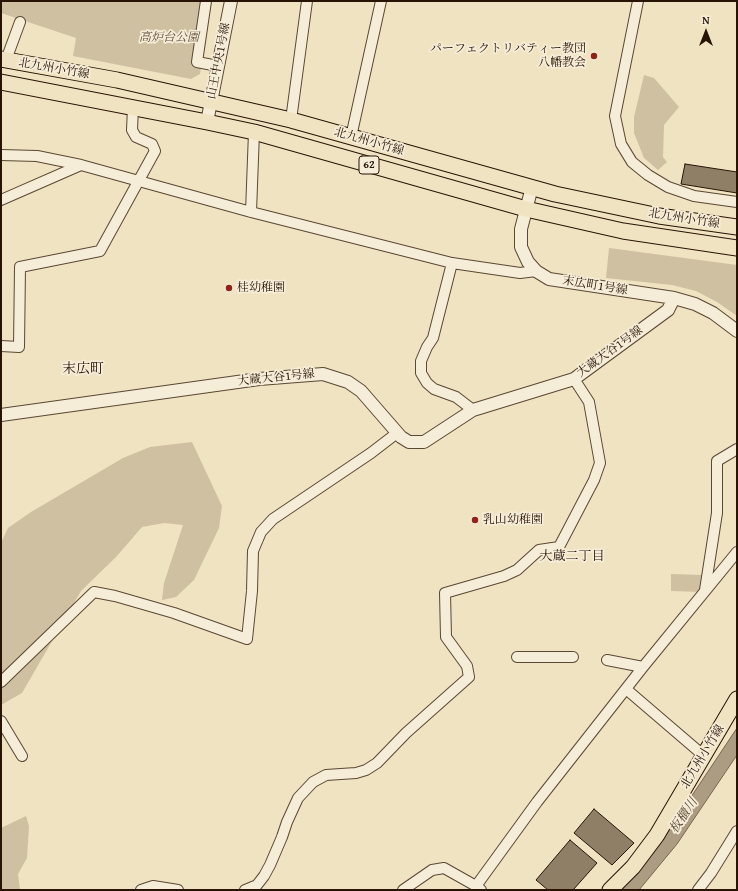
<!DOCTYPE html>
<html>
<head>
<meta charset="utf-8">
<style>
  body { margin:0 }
  #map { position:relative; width:738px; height:891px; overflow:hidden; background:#f0e3c1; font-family:"Gentium Book Plus",serif }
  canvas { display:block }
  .frame { position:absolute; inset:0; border:2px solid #281305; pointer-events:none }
  .north { position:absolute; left:686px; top:12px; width:40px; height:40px; -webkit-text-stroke:3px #f5edd7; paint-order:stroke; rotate:0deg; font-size:11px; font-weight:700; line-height:16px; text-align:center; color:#281305 }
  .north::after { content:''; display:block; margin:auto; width:14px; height:18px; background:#281305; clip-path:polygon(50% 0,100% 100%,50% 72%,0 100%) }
</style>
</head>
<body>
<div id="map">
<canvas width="738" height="891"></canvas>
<div class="frame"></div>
<div class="north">N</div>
</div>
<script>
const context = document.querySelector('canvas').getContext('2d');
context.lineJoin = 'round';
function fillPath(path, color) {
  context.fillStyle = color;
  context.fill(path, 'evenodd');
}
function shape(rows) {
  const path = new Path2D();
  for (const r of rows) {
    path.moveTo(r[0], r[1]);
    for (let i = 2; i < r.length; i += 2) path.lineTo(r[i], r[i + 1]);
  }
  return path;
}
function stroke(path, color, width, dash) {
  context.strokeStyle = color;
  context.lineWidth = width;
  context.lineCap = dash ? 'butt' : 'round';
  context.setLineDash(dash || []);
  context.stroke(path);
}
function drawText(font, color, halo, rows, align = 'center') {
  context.font = font + ' "Gentium Book Plus","Noto Serif JP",serif';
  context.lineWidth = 3.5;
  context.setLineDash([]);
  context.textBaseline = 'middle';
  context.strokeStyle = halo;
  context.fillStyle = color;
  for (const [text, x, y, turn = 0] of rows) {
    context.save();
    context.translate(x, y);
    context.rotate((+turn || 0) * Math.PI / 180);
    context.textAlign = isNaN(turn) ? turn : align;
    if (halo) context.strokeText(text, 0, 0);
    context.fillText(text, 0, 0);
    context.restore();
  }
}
fillPath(shape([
  [1,1,212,1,200,74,191,79,73,56,76,38,1,13],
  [644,75,654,78,679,107,664,125,663,157,667,162,658,170,644,158,634,133,634,117],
  [609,248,737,265,737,316,717,302,696,291,672,285,606,278],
  [192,442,222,506,219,528,194,580,176,597,162,600,164,583,183,525,164,523,142,527,116,557,81,591,22,693,1,705,1,543,8,528,31,512,123,458,150,447],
  [671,574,703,575,702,592,671,591],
  [26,816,29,826,27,858,18,874,20,890,1,890,1,828]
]), '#cec0a1');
const water = shape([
  [737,728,737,755,677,844,639,890,619,890,655,851,737,728]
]);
fillPath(water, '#ac9c81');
stroke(water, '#77654f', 1);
const building = shape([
  [685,164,737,172,737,193,681,184,685,164],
  [594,809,634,843,612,865,574,833,594,809],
  [570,840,597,863,573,890,548,890,536,880,570,840]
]);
fillPath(building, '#907f67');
stroke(building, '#281305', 1);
const minor = shape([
  [206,1,197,62,218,66],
  [638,1,615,116,621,144,632,162,648,175,668,187,694,196,737,202],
  [6,60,20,22],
  [291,120,307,1],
  [351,137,381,1],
  [1,155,37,156,81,165,251,212,452,263,520,273,536,271],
  [1,200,81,165],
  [251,212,254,132],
  [452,263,433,338,427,347,421,361,421,373,427,383,434,389,456,397,473,410],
  [1,346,19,347,20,267,100,251,155,151,152,144,136,137,132,130,133,107],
  [705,590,717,513,717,461,737,449],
  [517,657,573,657],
  [607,660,643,667],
  [1,682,94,592,115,596,174,613,247,639,252,591,253,551,261,532,273,519,371,453,397,433],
  [626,689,703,755],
  [1,721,22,756],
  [141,890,153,886,178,890],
  [245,890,257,885,264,876,270,865,282,837,287,822,298,798,313,782,326,775,356,773,366,770,377,763,406,733,469,677,467,666,446,637,445,593,504,576,517,570,539,550,559,547,594,480,600,463,589,402,574,379],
  [403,890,432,870,444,868,476,886],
  [481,890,476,886,537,802,643,667,737,552],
  [698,890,711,873,737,831]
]);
const tertiary = shape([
  [207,122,231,1],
  [532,187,521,229,521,247,528,262,536,271,549,279,674,298,695,304,713,313,737,331],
  [1,415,259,379,323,374,348,382,361,391,401,437,409,442,424,442,473,410,574,379,668,310,674,298]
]);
const primary = shape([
  [1,59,117,80,291,120,555,194,659,216,737,227],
  [1,82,207,122,254,132,526,209,623,231,737,248],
  [610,890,633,867,657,835,737,699]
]);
stroke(minor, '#5a4734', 12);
stroke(tertiary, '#5a4734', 14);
stroke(primary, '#281305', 17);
stroke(minor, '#f5edd7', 10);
stroke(tertiary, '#f5edd7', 12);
stroke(primary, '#f0e3c1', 15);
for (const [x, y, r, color] of [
  [594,56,4,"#8f2418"],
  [229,288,4,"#8f2418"],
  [475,520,4,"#8f2418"]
]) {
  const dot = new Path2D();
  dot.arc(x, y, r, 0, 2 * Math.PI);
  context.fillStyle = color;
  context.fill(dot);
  stroke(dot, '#f5edd7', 1.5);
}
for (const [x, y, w] of [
  [369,165,20]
]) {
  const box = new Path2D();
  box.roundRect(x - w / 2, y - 9, w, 18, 3);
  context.fillStyle = '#f5edd7';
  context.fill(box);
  stroke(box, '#281305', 1);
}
drawText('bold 11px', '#281305', null, [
  ["62",369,165]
]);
drawText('italic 12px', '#62503c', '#f5edd7', [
  ["高炉台公園",169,38]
]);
drawText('12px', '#281305', '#f5edd7', [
  ["パーフェクトリバティー教団",586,49,"right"],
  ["八幡教会",586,63,"right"],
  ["桂幼稚園",237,288],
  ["乳山幼稚園",483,520]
], 'left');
drawText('12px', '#281305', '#f5edd7', [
  ["山王中央1号線",219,61,-79],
  ["北九州小竹線",54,69,10],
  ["北九州小竹線",369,142,16],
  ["北九州小竹線",684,219,9],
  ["末広町1号線",595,286,9],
  ["大蔵大谷1号線",610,352,-36],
  ["大蔵大谷1号線",276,378,-6],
  ["北九州小竹線",703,757,-59]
]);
drawText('13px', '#281305', '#f5edd7', [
  ["大蔵二丁目",572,557]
]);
drawText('italic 13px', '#5d4a37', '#f5edd7', [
  ["板櫃川",684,816,-56]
]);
drawText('14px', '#281305', '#f5edd7', [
  ["末広町",83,369]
]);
</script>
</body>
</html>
